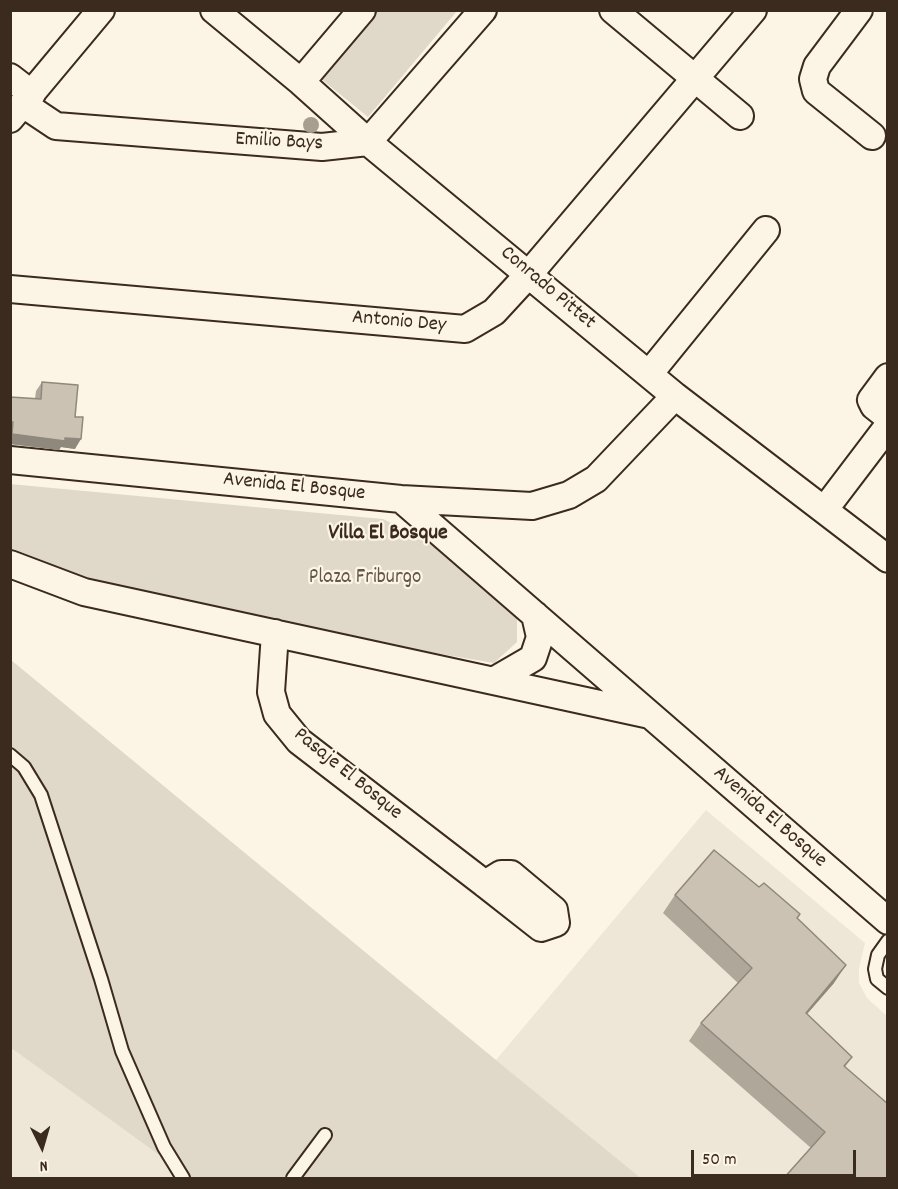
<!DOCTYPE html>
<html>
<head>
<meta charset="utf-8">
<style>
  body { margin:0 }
  #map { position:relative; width:898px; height:1189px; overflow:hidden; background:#fcf5e5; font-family:Dekko,sans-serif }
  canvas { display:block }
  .frame { position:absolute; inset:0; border:12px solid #3b2a1e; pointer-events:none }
  .north { position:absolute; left:12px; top:1117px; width:60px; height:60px; -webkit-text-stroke:4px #fcf5e5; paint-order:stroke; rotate:175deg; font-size:16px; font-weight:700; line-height:24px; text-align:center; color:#3b2a1e }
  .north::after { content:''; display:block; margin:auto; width:21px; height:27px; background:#3b2a1e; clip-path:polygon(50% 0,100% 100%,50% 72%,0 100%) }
  .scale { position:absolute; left:691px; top:1150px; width:165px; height:27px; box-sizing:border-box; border:3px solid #3b2a1e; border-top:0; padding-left:8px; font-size:18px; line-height:21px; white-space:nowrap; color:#3b2a1e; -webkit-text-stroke:4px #fcf5e5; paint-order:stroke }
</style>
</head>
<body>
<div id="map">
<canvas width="898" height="1189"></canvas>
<div class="frame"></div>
<div class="north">N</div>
<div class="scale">50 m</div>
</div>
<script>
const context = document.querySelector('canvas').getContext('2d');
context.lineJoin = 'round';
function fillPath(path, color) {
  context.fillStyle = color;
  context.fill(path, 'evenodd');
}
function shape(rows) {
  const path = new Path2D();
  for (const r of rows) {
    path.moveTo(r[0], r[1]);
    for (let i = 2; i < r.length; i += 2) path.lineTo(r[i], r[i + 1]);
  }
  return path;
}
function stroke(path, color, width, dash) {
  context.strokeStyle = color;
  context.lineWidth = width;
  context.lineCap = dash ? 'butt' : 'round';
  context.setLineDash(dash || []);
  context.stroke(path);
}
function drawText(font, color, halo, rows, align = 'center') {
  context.font = font + ' Dekko,sans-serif';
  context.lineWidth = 4.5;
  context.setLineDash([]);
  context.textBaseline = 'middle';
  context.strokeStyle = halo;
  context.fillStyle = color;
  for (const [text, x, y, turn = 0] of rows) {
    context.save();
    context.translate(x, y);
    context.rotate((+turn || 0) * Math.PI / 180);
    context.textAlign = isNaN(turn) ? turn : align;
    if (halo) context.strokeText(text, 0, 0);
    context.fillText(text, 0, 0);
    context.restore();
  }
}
fillPath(shape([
  [706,810,865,943,859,968,859,983,867,998,887,1016,887,1178,641,1178,496,1060],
  [11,1048,191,1178,11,1178]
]), '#eee6d6');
fillPath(shape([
  [377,11,457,11,368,117,320,78],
  [10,484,383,519,440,547,517,613,517,642,494,663,293,629,108,586,11,548],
  [11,660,496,1060,641,1178,191,1178,11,1048]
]), '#e0d8c8');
const lane = shape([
  [10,755,24,767,41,795,101,979,122,1051,164,1147,183,1178],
  [888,941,878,955,875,969,877,979,888,988],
  [293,1178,325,1135]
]);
const street = shape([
  [214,10,301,82,368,142,675,396,888,559],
  [613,10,740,116],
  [859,10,817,66,813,79,816,91,872,136],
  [10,77,32,94],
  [301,82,362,10],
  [23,104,56,126,322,147,368,142,483,10],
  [10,119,101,10],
  [10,289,465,329,494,312,529,274,753,10],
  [649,374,766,230],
  [888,377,871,400,874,406,888,417],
  [10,460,401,499,532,506,569,495,596,479,675,396],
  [401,499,888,921],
  [825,509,888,426],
  [10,564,84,592,650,715],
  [275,633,271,692,277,714,299,741,485,884,541,928,556,923,554,910,511,874,501,874,485,884],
  [495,680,533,658,540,637,535,615]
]);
stroke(lane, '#3b2a1e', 16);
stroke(street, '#3b2a1e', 30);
stroke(lane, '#fcf5e5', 12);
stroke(street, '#fcf5e5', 26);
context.fillStyle = '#a89e8f';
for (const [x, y] of [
  [311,125]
]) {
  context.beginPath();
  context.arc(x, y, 8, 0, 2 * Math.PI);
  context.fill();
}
fillPath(shape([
  [42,382,75,417,75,449,61,447,59,450,10,444,10,397,35,399,36,391],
  [675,895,797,918,834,983,807,1014,852,1057,845,1067,888,1104,811,1148,689,1041,701,1023,738,983,663,913]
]), '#afa79a');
fillPath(shape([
  [12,434,65,438,81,439,75,449,61,447,59,450,10,444,10,436],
  [846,965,834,983,793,1030,806,1013]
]), '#8f887d');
const building = shape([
  [42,382,78,385,75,417,83,417,81,439,65,438,65,441,12,434,13,422,10,422,10,397,41,399,42,382],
  [714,850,759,887,764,883,800,914,797,918,846,965,806,1013,852,1057,844,1066,888,1104,888,1179,783,1179,825,1132,701,1023,752,968,675,895,714,850]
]);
fillPath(building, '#ccc2b3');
stroke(building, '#8f887d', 1.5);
drawText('21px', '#3b2a1e', '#fcf5e5', [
  ["Emilio Bays",279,143,3],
  ["Conrado Pittet",547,289,40],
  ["Antonio Dey",399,323,5],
  ["Avenida El Bosque",294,488,6],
  ["Pasaje El Bosque",347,775,39],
  ["Avenida El Bosque",769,818,41]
]);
drawText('21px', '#645648', '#fcf5e5', [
  ["Plaza Friburgo",365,579]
]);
drawText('bold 22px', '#3b2a1e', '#fcf5e5', [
  ["Villa El Bosque",388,535]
]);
</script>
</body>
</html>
